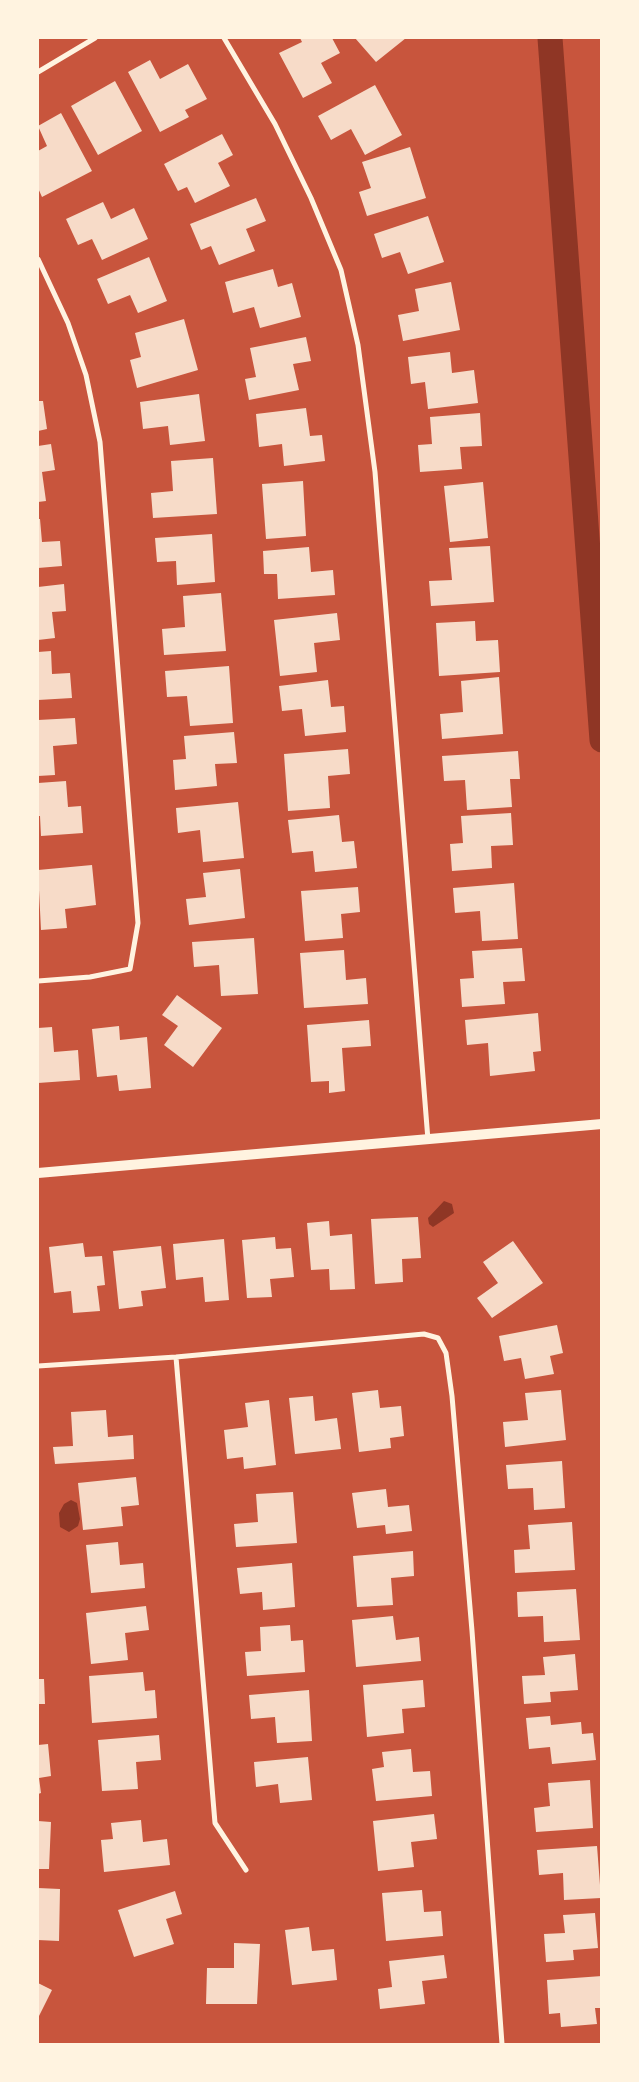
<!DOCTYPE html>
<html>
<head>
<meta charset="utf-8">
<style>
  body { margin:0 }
  #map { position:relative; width:639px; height:2082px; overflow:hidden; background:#c8553d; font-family:Arial,sans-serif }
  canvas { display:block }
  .frame { position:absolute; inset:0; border:39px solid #fff3e0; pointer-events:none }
</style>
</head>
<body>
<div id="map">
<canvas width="639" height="2082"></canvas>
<div class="frame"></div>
</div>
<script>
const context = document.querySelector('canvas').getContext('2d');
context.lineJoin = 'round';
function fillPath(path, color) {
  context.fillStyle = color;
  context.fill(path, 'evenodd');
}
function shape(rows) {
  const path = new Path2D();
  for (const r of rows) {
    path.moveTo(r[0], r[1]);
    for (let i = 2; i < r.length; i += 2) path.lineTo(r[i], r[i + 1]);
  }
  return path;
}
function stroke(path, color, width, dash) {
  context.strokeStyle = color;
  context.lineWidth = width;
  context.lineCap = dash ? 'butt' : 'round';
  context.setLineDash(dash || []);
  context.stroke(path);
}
fillPath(shape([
  [444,1201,452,1204,454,1213,433,1227,429,1224,428,1218],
  [71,1500,77,1503,80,1519,78,1526,69,1532,60,1527,59,1513,64,1504]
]), '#8f3625');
stroke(shape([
  [550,38,602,740]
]), '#8f3625', 25);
fillPath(shape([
  [300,38,332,38,340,53,321,63,332,83,303,98,279,53,302,42],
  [355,38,406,38,376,62],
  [150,60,160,79,188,64,207,99,185,110,189,117,160,132,128,72],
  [115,81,142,131,98,155,71,106],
  [375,85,402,135,365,155,351,129,331,140,318,116],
  [61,113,92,171,42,197,38,188,38,151,47,146,38,126],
  [222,134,233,155,218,163,230,186,195,203,187,187,178,191,164,164],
  [410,147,426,198,367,216,359,192,371,188,362,162],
  [256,198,266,221,246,229,255,251,219,265,211,246,201,250,190,224],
  [103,202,111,219,134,208,148,239,102,260,92,239,78,245,66,219],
  [428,216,444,262,408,274,400,252,382,258,374,234],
  [149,257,167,301,138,313,130,295,108,304,97,279],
  [273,269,278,287,292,283,301,317,260,328,254,307,233,313,225,282],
  [451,282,460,330,403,341,398,315,419,311,415,289],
  [184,319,198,370,137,388,130,360,141,357,135,333],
  [306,337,311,361,293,364,299,390,249,400,245,379,256,377,250,348],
  [450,352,452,373,474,370,478,403,428,409,425,382,411,384,408,357],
  [199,394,205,441,170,445,168,426,143,429,140,402],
  [38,401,43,401,47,429,38,431],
  [306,408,310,436,322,435,325,461,284,466,282,444,259,447,256,414],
  [480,413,482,446,460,447,462,469,420,472,418,445,432,444,430,417],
  [51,444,55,470,42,472,46,501,38,502,38,446],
  [213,458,217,514,153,518,151,493,173,491,171,461],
  [303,481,306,536,266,539,262,484],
  [483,482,488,538,450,542,444,486],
  [38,519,40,519,42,542,60,541,62,566,38,568],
  [212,534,215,582,177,585,176,561,157,562,155,538],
  [490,546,494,602,431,606,429,581,452,580,449,548],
  [309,547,311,572,333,570,335,595,278,599,277,574,264,574,263,551],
  [64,584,66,611,52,612,55,638,38,640,38,587],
  [221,593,226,651,164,655,162,629,185,627,183,596],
  [337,613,340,640,314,643,317,672,280,676,274,620],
  [475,621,476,641,498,640,500,672,439,676,436,623],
  [51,651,52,674,70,673,72,698,38,700,38,652],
  [229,666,233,723,190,726,187,696,167,697,165,671],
  [499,677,503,734,442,739,440,714,463,712,461,681],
  [328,680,331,707,344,706,346,732,305,736,302,709,282,711,279,686],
  [75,718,77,744,53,746,55,775,38,776,38,720],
  [234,732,237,763,215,764,217,786,175,790,173,760,186,759,184,736],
  [348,749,350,774,328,776,330,808,288,811,284,754],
  [518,751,520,779,510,779,512,807,467,810,465,780,444,781,442,756],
  [66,781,68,807,81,806,83,833,41,836,40,816,38,816,38,783],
  [238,802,244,858,203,862,200,830,178,833,176,808],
  [511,813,513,845,491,846,492,868,452,871,450,844,463,843,461,816],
  [339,815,342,842,354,841,357,868,315,872,313,851,292,853,288,820],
  [92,865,96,905,65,909,67,928,41,930,38,870],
  [240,869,245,918,189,925,186,899,206,897,203,873],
  [514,883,518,939,482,941,480,911,455,913,453,888],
  [358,887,360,912,341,914,343,938,305,941,301,891],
  [254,938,258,994,221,996,219,965,194,967,192,942],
  [522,948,525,981,503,982,505,1004,462,1007,460,979,474,978,472,951],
  [344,950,346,980,366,978,368,1004,304,1008,300,953],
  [177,995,222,1028,193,1067,164,1045,178,1026,162,1015],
  [538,1013,541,1051,533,1052,535,1071,490,1076,488,1043,467,1045,465,1020],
  [369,1020,371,1046,342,1048,345,1091,329,1093,329,1081,311,1082,307,1025],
  [119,1026,120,1040,147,1037,151,1088,119,1091,117,1075,97,1077,92,1029],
  [52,1027,54,1052,78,1050,80,1080,38,1083,38,1028],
  [418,1217,421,1258,402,1259,403,1282,375,1284,371,1219],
  [329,1221,330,1236,352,1234,355,1289,330,1290,329,1269,311,1270,307,1223],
  [275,1237,276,1249,291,1248,294,1277,270,1279,272,1297,247,1298,242,1240],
  [224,1239,229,1300,205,1302,203,1277,176,1280,173,1244],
  [513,1241,543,1283,492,1318,477,1298,498,1283,483,1262],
  [83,1243,85,1257,102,1256,105,1285,97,1286,100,1311,73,1313,71,1291,54,1293,49,1247],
  [161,1246,166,1288,141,1291,143,1306,119,1309,113,1251],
  [557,1325,563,1353,550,1356,554,1374,525,1379,521,1358,504,1361,499,1336],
  [378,1390,380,1408,401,1406,404,1436,390,1438,391,1448,359,1452,352,1393],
  [561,1390,566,1440,505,1447,503,1422,528,1420,525,1393],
  [313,1396,315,1421,337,1418,341,1449,295,1454,289,1398],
  [269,1400,276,1465,244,1469,243,1457,227,1459,224,1430,248,1427,245,1403],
  [106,1410,108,1437,133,1435,134,1459,55,1464,53,1447,73,1446,71,1412],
  [562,1461,565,1508,534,1510,533,1488,508,1489,506,1465],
  [136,1477,139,1505,121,1507,123,1526,83,1530,78,1483],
  [386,1489,388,1507,409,1505,412,1531,386,1534,385,1525,357,1528,352,1493],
  [293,1492,297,1543,236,1547,234,1524,258,1522,256,1494],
  [572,1522,575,1570,515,1573,514,1550,530,1549,528,1525],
  [118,1542,120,1565,143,1563,145,1588,91,1593,86,1545],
  [413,1551,414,1576,391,1578,393,1605,357,1607,353,1556],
  [292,1563,295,1607,263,1610,262,1592,240,1594,237,1568],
  [576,1589,580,1640,544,1642,543,1616,518,1617,517,1592],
  [146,1606,149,1630,125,1633,128,1660,91,1664,86,1613],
  [393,1616,396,1640,419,1637,421,1661,356,1667,352,1620],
  [290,1625,291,1641,303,1640,305,1672,247,1676,245,1652,261,1651,260,1627],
  [575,1654,578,1690,550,1692,551,1702,524,1704,522,1676,545,1675,543,1657],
  [143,1672,145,1691,155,1690,157,1718,92,1723,89,1676],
  [38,1679,44,1679,45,1704,38,1704],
  [423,1680,425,1707,402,1709,404,1733,367,1737,363,1685],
  [309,1690,312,1741,277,1743,275,1717,251,1719,249,1695],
  [550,1716,551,1725,581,1722,582,1734,593,1733,596,1760,552,1764,550,1747,529,1749,526,1718],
  [159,1735,161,1760,136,1762,138,1789,102,1791,98,1740],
  [48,1744,51,1776,39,1778,41,1793,38,1794,38,1745],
  [411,1749,413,1772,430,1771,432,1796,376,1801,372,1769,384,1767,382,1752],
  [308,1757,312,1800,280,1803,278,1784,256,1787,254,1762],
  [590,1780,593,1828,536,1832,534,1808,550,1806,548,1783],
  [434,1814,437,1839,411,1842,414,1867,378,1871,373,1821],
  [141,1820,143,1842,167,1839,170,1865,104,1872,101,1840,113,1839,111,1823],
  [38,1821,51,1822,49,1869,38,1869],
  [597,1846,601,1898,564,1900,563,1873,539,1875,537,1850],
  [38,1888,60,1889,59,1941,38,1940],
  [422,1890,424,1912,441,1911,443,1936,386,1941,382,1893],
  [175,1891,182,1914,166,1919,174,1944,134,1957,118,1910],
  [595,1913,598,1948,573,1950,574,1960,546,1962,544,1934,565,1933,563,1915],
  [309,1927,312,1951,334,1949,337,1980,292,1985,285,1930],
  [234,1943,260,1944,257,2004,206,2004,207,1968,234,1968],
  [444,1955,447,1978,422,1981,425,2004,380,2009,378,1989,392,1987,389,1961],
  [602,1976,602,2008,595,2008,597,2024,561,2027,560,2013,549,2014,547,1980],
  [38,1983,52,1990,38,2018]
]), '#f7dbc8');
stroke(shape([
  [224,38,275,124,311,198,341,270,358,345,375,472,428,1140],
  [38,72,95,38],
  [38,259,68,323,86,375,100,442,138,923,130,969,90,977,38,981],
  [176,1357,215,1823,246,1870],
  [38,1366,176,1357,424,1334,438,1338,446,1353,452,1396,472,1631,502,2044]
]), '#fff3e0', 5);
stroke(shape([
  [38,1173,602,1124]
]), '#fff3e0', 10);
</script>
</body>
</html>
